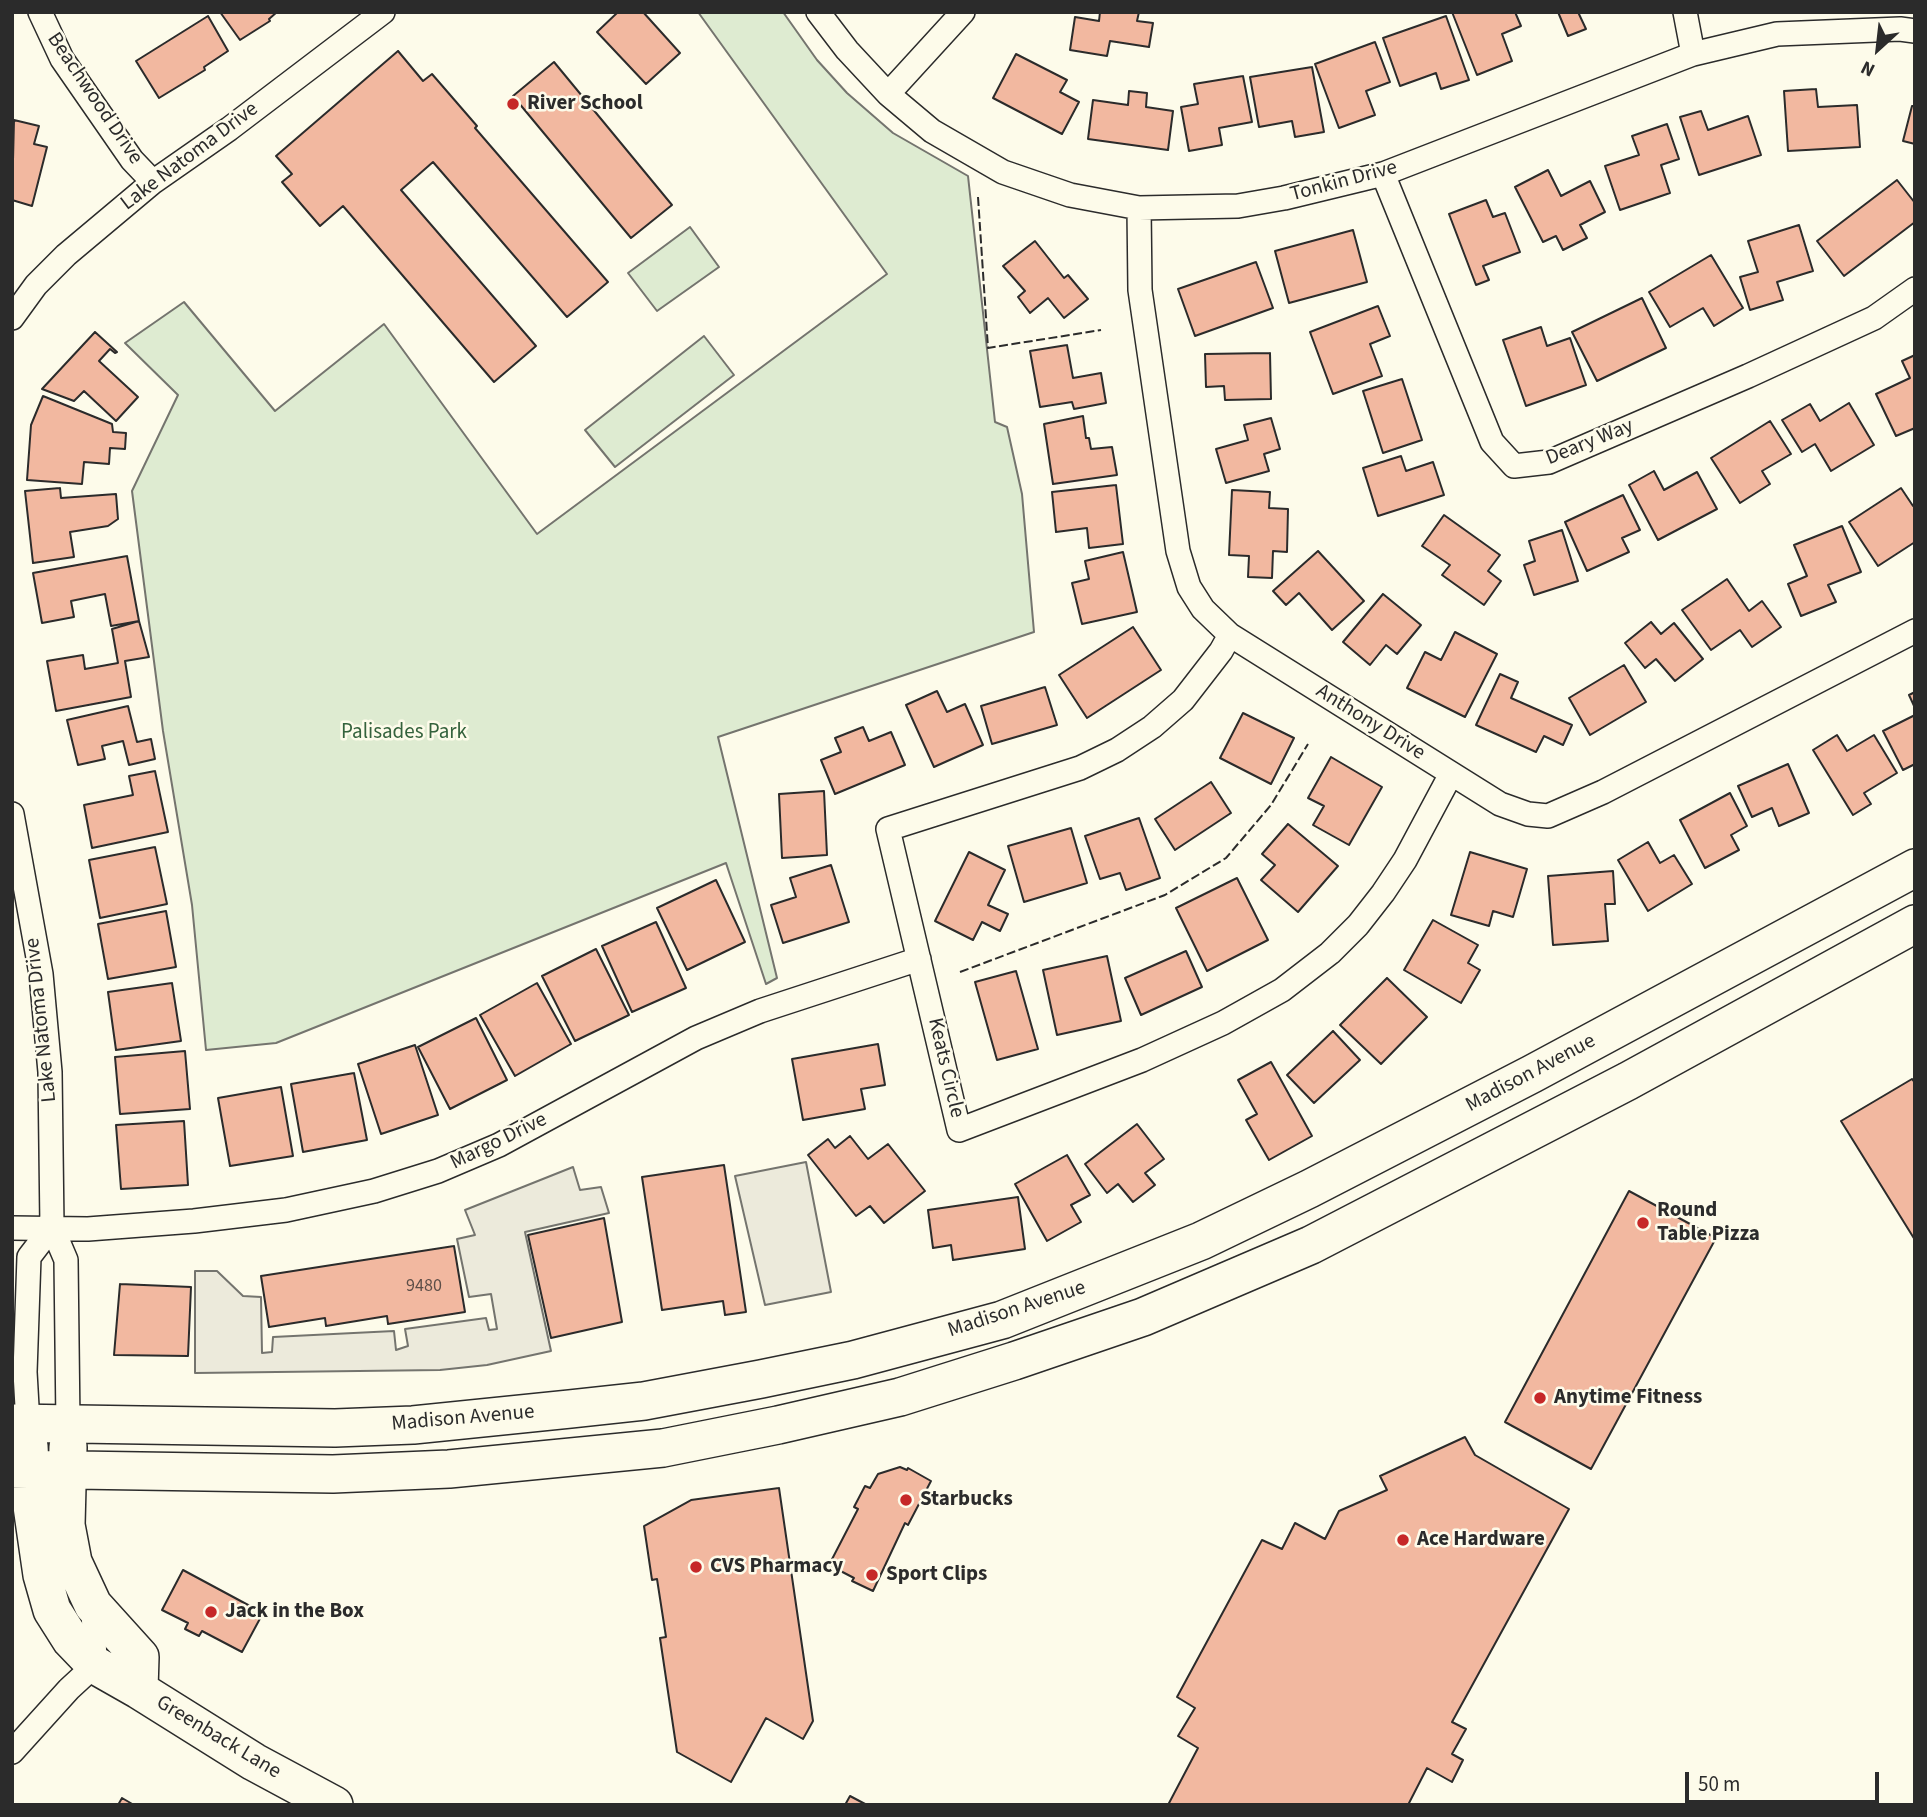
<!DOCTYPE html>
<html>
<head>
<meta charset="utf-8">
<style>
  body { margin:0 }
  #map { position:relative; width:1927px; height:1817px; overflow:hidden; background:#fdfbea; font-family:"Source Sans 3",sans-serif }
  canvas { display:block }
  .frame { position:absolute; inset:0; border:14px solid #2b2b2b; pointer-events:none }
  .north { position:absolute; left:1843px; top:14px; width:70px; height:70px; -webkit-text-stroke:5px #fdfbea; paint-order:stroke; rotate:207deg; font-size:19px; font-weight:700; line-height:28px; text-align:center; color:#2b2b2b }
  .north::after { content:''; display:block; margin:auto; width:24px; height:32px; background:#2b2b2b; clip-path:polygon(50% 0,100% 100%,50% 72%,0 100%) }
  .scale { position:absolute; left:1685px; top:1772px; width:194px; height:32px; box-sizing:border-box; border:4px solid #2b2b2b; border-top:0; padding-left:9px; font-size:21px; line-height:24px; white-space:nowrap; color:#2b2b2b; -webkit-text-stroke:5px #fdfbea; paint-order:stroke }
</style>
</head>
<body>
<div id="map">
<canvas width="1927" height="1817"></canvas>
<div class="frame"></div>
<div class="north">N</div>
<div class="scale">50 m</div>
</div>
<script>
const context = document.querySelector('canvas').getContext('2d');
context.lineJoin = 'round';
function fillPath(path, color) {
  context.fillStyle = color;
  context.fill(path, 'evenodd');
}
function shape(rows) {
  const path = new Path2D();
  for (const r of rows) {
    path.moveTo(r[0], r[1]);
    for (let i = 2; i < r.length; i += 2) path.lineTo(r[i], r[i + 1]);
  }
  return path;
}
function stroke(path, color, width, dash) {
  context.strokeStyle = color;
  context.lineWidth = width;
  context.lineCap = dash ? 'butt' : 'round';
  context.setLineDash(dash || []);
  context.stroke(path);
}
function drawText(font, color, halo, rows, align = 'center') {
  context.font = font + ' "Source Sans 3",sans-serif';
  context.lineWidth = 5;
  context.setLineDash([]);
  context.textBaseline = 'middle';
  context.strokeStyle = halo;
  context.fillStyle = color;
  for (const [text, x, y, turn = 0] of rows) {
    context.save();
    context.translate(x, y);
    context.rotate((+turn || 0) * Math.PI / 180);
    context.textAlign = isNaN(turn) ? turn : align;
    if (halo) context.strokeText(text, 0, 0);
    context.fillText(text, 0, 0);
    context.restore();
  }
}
const green = shape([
  [698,12,783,12,817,60,847,93,893,133,968,176,995,422,1007,427,1022,494,1034,632,718,737,777,978,766,984,726,863,276,1043,206,1050,192,905,163,731,132,491,178,395,125,343,184,302,275,411,384,324,537,534,887,274,698,12],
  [690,227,719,267,657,311,628,273,690,227],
  [704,336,734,375,615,467,585,430,704,336]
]);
fillPath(green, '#deebd1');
stroke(green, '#74746e', 2);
const parking = shape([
  [806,1162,831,1292,765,1305,735,1176,806,1162],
  [573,1167,580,1190,601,1187,609,1213,525,1232,551,1351,487,1365,440,1370,195,1373,195,1271,217,1271,243,1296,261,1297,262,1353,272,1352,273,1337,394,1331,396,1350,408,1346,405,1329,486,1318,489,1330,497,1329,491,1294,469,1297,457,1239,475,1235,465,1210,573,1167]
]);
fillPath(parking, '#eceadb');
stroke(parking, '#74746e', 2);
const building = shape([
  [220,12,277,12,269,19,270,21,240,40,220,12],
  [618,12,643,12,680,53,646,84,597,32,618,12],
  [1100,12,1139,12,1137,21,1153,23,1149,47,1110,41,1107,56,1070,50,1075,17,1099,21,1100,12],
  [1452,12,1515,12,1521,26,1502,34,1512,61,1477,75,1452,12],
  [1558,12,1578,12,1586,29,1568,36,1558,12],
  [208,16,228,51,204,67,205,70,159,98,136,61,208,16],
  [1446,16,1469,80,1441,89,1436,73,1400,86,1383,38,1446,16],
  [1375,42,1390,82,1366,91,1375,115,1339,128,1315,64,1375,42],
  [398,51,423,81,432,74,477,126,475,128,608,282,567,317,433,162,401,190,536,346,494,382,343,206,320,226,282,182,292,174,276,156,398,51],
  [1016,54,1067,80,1060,92,1079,102,1062,134,993,98,1016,54],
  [554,62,672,205,631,238,513,96,554,62],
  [1312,67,1324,132,1295,137,1292,121,1259,127,1250,77,1312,67],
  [1243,76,1252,122,1219,128,1222,145,1189,151,1181,107,1198,104,1194,84,1243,76],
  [1816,89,1818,107,1857,105,1860,147,1788,151,1784,91,1816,89],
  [1129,91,1147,93,1146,107,1173,111,1168,150,1088,139,1093,100,1128,105,1129,91],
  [1912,106,1915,106,1915,144,1903,141,1912,106],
  [1701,111,1708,130,1748,116,1761,155,1699,175,1680,117,1701,111],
  [14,120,39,126,34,144,47,147,32,206,12,200,14,120],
  [1667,124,1679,159,1661,165,1670,193,1620,210,1605,166,1639,155,1632,136,1667,124],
  [1548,170,1561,196,1590,181,1605,212,1580,225,1587,238,1563,250,1556,236,1543,242,1515,187,1548,170],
  [1897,180,1915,203,1915,222,1844,276,1817,241,1897,180],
  [1486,200,1493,217,1505,213,1520,252,1483,266,1489,280,1476,285,1449,214,1486,200],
  [1799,225,1813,271,1777,282,1783,300,1750,310,1740,277,1758,272,1748,241,1799,225],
  [1353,230,1367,282,1289,303,1275,251,1353,230],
  [1035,241,1064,278,1068,275,1088,299,1064,318,1048,298,1030,313,1018,297,1025,291,1003,266,1035,241],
  [1711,255,1743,308,1714,326,1703,308,1670,327,1649,292,1711,255],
  [1256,262,1273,308,1195,336,1178,289,1256,262],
  [1642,298,1666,348,1597,381,1572,332,1642,298],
  [1378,306,1390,336,1370,344,1382,376,1333,394,1310,332,1378,306],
  [1541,327,1547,346,1570,338,1586,385,1526,406,1503,340,1541,327],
  [95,332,117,352,115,353,110,349,99,361,138,397,116,421,84,391,74,401,42,389,95,332],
  [1067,345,1073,378,1101,373,1106,403,1074,409,1072,402,1040,407,1030,351,1067,345],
  [1270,353,1271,399,1225,400,1224,386,1206,387,1205,354,1270,353],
  [1915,355,1915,428,1896,436,1876,394,1910,378,1902,361,1915,355],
  [1402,379,1422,440,1383,453,1363,391,1402,379],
  [43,396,112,424,113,432,126,433,125,449,110,448,109,464,84,462,82,484,27,480,31,425,43,396],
  [1849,403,1874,445,1831,471,1815,444,1802,452,1782,420,1810,404,1820,421,1849,403],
  [1083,416,1086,438,1089,438,1091,449,1112,447,1117,475,1053,484,1044,424,1083,416],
  [1271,418,1280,449,1264,454,1269,471,1226,483,1216,449,1248,440,1244,425,1271,418],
  [1770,421,1791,454,1762,471,1770,484,1740,503,1711,458,1770,421],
  [1401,456,1406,471,1433,462,1444,495,1378,516,1363,468,1401,456],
  [1654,471,1664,490,1697,472,1717,509,1658,540,1629,485,1654,471],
  [1116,485,1123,544,1089,548,1087,528,1056,532,1052,492,1116,485],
  [60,488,61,498,116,494,118,519,108,526,70,532,74,557,33,563,25,491,60,488],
  [1901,488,1913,506,1915,505,1915,542,1878,566,1849,522,1901,488],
  [1232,490,1270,492,1269,508,1288,509,1287,552,1273,551,1272,578,1248,577,1249,556,1229,555,1232,490],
  [1623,495,1640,530,1622,538,1629,552,1587,571,1565,522,1623,495],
  [1444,515,1500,555,1488,571,1501,581,1484,605,1442,575,1450,565,1422,546,1444,515],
  [1842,526,1861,572,1828,585,1836,602,1801,616,1788,584,1807,576,1794,545,1842,526],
  [1562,530,1578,581,1534,595,1524,565,1535,561,1529,541,1562,530],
  [1318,551,1364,601,1332,630,1299,593,1286,605,1273,591,1318,551],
  [1123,552,1137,612,1082,624,1072,583,1089,579,1085,561,1123,552],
  [127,556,139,621,111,626,105,594,71,601,74,617,42,623,33,573,127,556],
  [1727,579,1749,611,1762,601,1781,627,1752,647,1740,630,1711,650,1682,610,1727,579],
  [1383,594,1421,625,1397,654,1386,645,1370,665,1343,642,1383,594],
  [139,621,149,657,125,661,131,697,56,711,47,661,83,655,85,669,118,663,112,629,139,621],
  [1651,622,1661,634,1674,623,1703,659,1675,681,1656,659,1645,668,1625,643,1651,622],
  [1133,627,1161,670,1087,718,1059,675,1133,627],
  [1455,632,1497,654,1465,717,1407,688,1425,652,1441,660,1455,632],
  [1624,665,1646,702,1590,735,1569,698,1624,665],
  [1500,674,1518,682,1511,698,1572,725,1563,745,1544,736,1536,752,1476,725,1500,674],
  [1045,687,1057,725,992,744,981,706,1045,687],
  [937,691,947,712,965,704,983,745,934,767,906,705,937,691],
  [1915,692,1915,708,1909,695,1915,692],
  [128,706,137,742,151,739,155,759,129,765,123,741,102,746,105,759,78,765,67,720,128,706],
  [1243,713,1294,738,1271,784,1220,758,1243,713],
  [1915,715,1915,764,1903,770,1883,731,1915,715],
  [863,727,869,741,891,732,905,765,835,794,821,760,841,752,835,738,863,727],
  [1837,735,1847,751,1874,735,1897,773,1864,793,1871,804,1853,815,1813,750,1837,735],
  [1331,757,1382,787,1349,845,1313,825,1324,806,1308,798,1331,757],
  [1788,764,1809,813,1779,826,1772,808,1752,817,1738,786,1788,764],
  [155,771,168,832,92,848,84,805,133,795,129,776,155,771],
  [1211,782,1231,813,1175,850,1155,819,1211,782],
  [824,791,827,855,782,858,779,794,824,791],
  [1730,793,1747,826,1731,835,1739,850,1705,868,1680,820,1730,793],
  [1139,818,1160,878,1126,890,1120,873,1100,879,1085,836,1139,818],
  [1288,824,1338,866,1298,912,1261,880,1275,865,1262,854,1288,824],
  [1071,828,1087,883,1024,902,1008,846,1071,828],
  [1648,842,1660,863,1674,855,1692,884,1648,911,1618,860,1648,842],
  [155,847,167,904,100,918,89,860,155,847],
  [969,852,1005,870,988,905,1008,914,1000,931,982,922,973,940,935,921,969,852],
  [1470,852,1527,869,1513,917,1493,911,1489,926,1451,915,1470,852],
  [831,865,849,922,783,943,771,905,796,897,790,878,831,865],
  [1613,871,1615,904,1605,904,1608,941,1553,945,1548,876,1613,871],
  [1237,878,1268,940,1207,971,1176,908,1237,878],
  [716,880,745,942,687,970,657,908,716,880],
  [166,911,176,967,108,979,98,924,166,911],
  [1433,920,1478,945,1468,963,1480,970,1461,1003,1404,970,1433,920],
  [656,922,686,988,632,1012,602,946,656,922],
  [596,949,629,1015,575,1041,542,976,596,949],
  [1186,951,1202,987,1141,1015,1125,978,1186,951],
  [1107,956,1121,1021,1057,1035,1043,970,1107,956],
  [1016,971,1038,1049,997,1060,975,982,1016,971],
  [1387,978,1427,1017,1381,1064,1340,1025,1387,978],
  [172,983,181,1041,116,1050,108,992,172,983],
  [537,983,571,1044,515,1076,480,1015,537,983],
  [476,1018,507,1080,450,1109,418,1047,476,1018],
  [1333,1031,1360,1060,1314,1103,1287,1075,1333,1031],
  [878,1044,885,1085,861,1089,865,1109,803,1120,792,1059,878,1044],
  [415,1045,438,1115,381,1134,358,1064,415,1045],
  [185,1051,190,1109,120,1114,115,1057,185,1051],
  [1271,1062,1312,1136,1269,1160,1246,1120,1257,1114,1238,1080,1271,1062],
  [354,1073,367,1140,303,1152,291,1084,354,1073],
  [1912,1079,1915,1083,1915,1240,1841,1121,1912,1079],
  [281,1087,293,1156,230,1166,218,1098,281,1087],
  [184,1121,188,1185,121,1189,116,1125,184,1121],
  [1137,1124,1164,1159,1145,1173,1155,1185,1133,1202,1118,1184,1107,1193,1085,1164,1137,1124],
  [850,1136,868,1159,888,1144,925,1191,884,1223,870,1206,856,1216,808,1155,828,1139,835,1148,850,1136],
  [1067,1155,1090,1195,1071,1205,1081,1222,1047,1241,1015,1184,1067,1155],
  [724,1165,746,1312,725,1315,723,1301,662,1310,642,1177,724,1165],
  [1629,1191,1716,1238,1591,1469,1505,1422,1629,1191],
  [1018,1197,1025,1249,953,1260,951,1245,933,1248,928,1210,1018,1197],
  [604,1218,622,1322,551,1338,528,1235,604,1218],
  [454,1246,465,1312,388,1324,387,1316,326,1326,325,1318,269,1327,261,1276,454,1246],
  [120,1284,191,1287,188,1356,114,1355,120,1284],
  [1465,1437,1475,1455,1569,1509,1452,1722,1466,1729,1452,1754,1463,1760,1452,1782,1427,1768,1408,1805,1168,1805,1198,1748,1178,1736,1195,1708,1177,1697,1262,1540,1282,1549,1295,1523,1325,1539,1339,1511,1387,1490,1380,1476,1465,1437],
  [900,1467,907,1470,908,1468,931,1481,908,1525,905,1523,873,1591,852,1581,854,1578,829,1565,858,1509,854,1507,865,1486,870,1488,878,1474,900,1467],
  [779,1488,813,1721,803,1739,766,1718,731,1782,677,1752,660,1638,666,1637,657,1579,652,1580,644,1526,691,1500,779,1488],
  [183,1570,263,1613,242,1652,202,1631,199,1636,185,1629,188,1623,162,1610,183,1570],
  [850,1796,867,1805,845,1805,850,1796],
  [122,1798,134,1805,118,1805,122,1798]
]);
fillPath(building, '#f2b8a0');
stroke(building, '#2b2b2b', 2);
const street = shape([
  [40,12,62,59,132,160,153,182],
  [818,12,847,50,888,94,932,131,1003,172,1070,195,1139,208,1238,206,1284,198,1383,174,1693,54,1777,34,1900,29,1915,31],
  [1685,12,1693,54],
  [888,94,963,12],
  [1383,174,1492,442,1514,466,1549,462,1748,376,1874,318,1915,289],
  [1139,208,1140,290,1178,551,1189,587,1203,609,1230,635,1500,804,1528,814,1548,816,1603,792,1915,631],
  [12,318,36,285,66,255,153,182,229,129,383,12],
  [1230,635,1221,651,1183,700,1152,727,1117,750,1080,768,888,829,959,1130,1142,1060,1223,1023,1282,990,1330,953,1358,925,1383,893,1405,860,1451,774],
  [12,814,41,974,50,1072,52,1227,66,1260,68,1424],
  [12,1228,88,1229,194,1221,286,1210,374,1191,438,1171,499,1145,696,1038,760,1011,919,959],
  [28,1424,25,1372,29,1257,52,1227],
  [12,1752,69,1689,95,1665,93,1605]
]);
const primary = shape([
  [12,1423,335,1428,413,1425,570,1409,644,1401,761,1379,853,1360,1002,1320,1201,1241,1309,1189,1532,1074,1915,868],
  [29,1446,32,1506,42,1575,52,1610,71,1640,95,1665,139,1690,254,1762,334,1805],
  [68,1447,66,1525,73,1562,93,1605,140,1657,139,1690],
  [12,1469,333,1474,449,1469,663,1448,778,1425,900,1397,1014,1361,1143,1317,1311,1245,1628,1081,1915,924]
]);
stroke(street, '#2b2b2b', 26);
stroke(primary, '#2b2b2b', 40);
stroke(street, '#fdfbea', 23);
stroke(primary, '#fdfbea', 37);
stroke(shape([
  [978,197,988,348,1101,330],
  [960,972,1165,895,1226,858,1271,805,1308,744]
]), '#2b2b2b', 2, [9, 3.5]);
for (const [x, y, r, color] of [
  [513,104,7,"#c62828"],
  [1643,1223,7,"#c62828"],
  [1540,1398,7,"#c62828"],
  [906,1500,7,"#c62828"],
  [1403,1540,7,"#c62828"],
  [696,1567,7,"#c62828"],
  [872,1575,7,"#c62828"],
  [211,1612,7,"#c62828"]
]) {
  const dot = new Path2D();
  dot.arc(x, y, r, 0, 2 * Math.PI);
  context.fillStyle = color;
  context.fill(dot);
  stroke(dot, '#fdfbea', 2.5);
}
drawText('18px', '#5d4e48', null, [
  ["9480",424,1287]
]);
drawText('21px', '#2b2b2b', '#fdfbea', [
  ["Beachwood Drive",94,99,56],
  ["Lake Natoma Drive",190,157,-37],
  ["Tonkin Drive",1344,182,-15],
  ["Deary Way",1590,443,-22],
  ["Anthony Drive",1370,723,32],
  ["Lake Natoma Drive",42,1020,-96],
  ["Keats Circle",945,1068,77],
  ["Madison Avenue",1531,1074,-28],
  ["Margo Drive",499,1142,-26],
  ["Madison Avenue",1017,1310,-18],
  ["Madison Avenue",463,1419,-5],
  ["Greenback Lane",218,1738,31]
]);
drawText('bold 21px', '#2b2b2b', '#fdfbea', [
  ["River School",527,104],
  ["Round",1657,1211],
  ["Table Pizza",1657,1235],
  ["Anytime Fitness",1554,1398],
  ["Starbucks",920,1500],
  ["Ace Hardware",1417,1540],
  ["CVS Pharmacy",710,1567],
  ["Sport Clips",886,1575],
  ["Jack in the Box",225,1612]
], 'left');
drawText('21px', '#34623c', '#fdfbea', [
  ["Palisades Park",404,733]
]);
</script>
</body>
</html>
